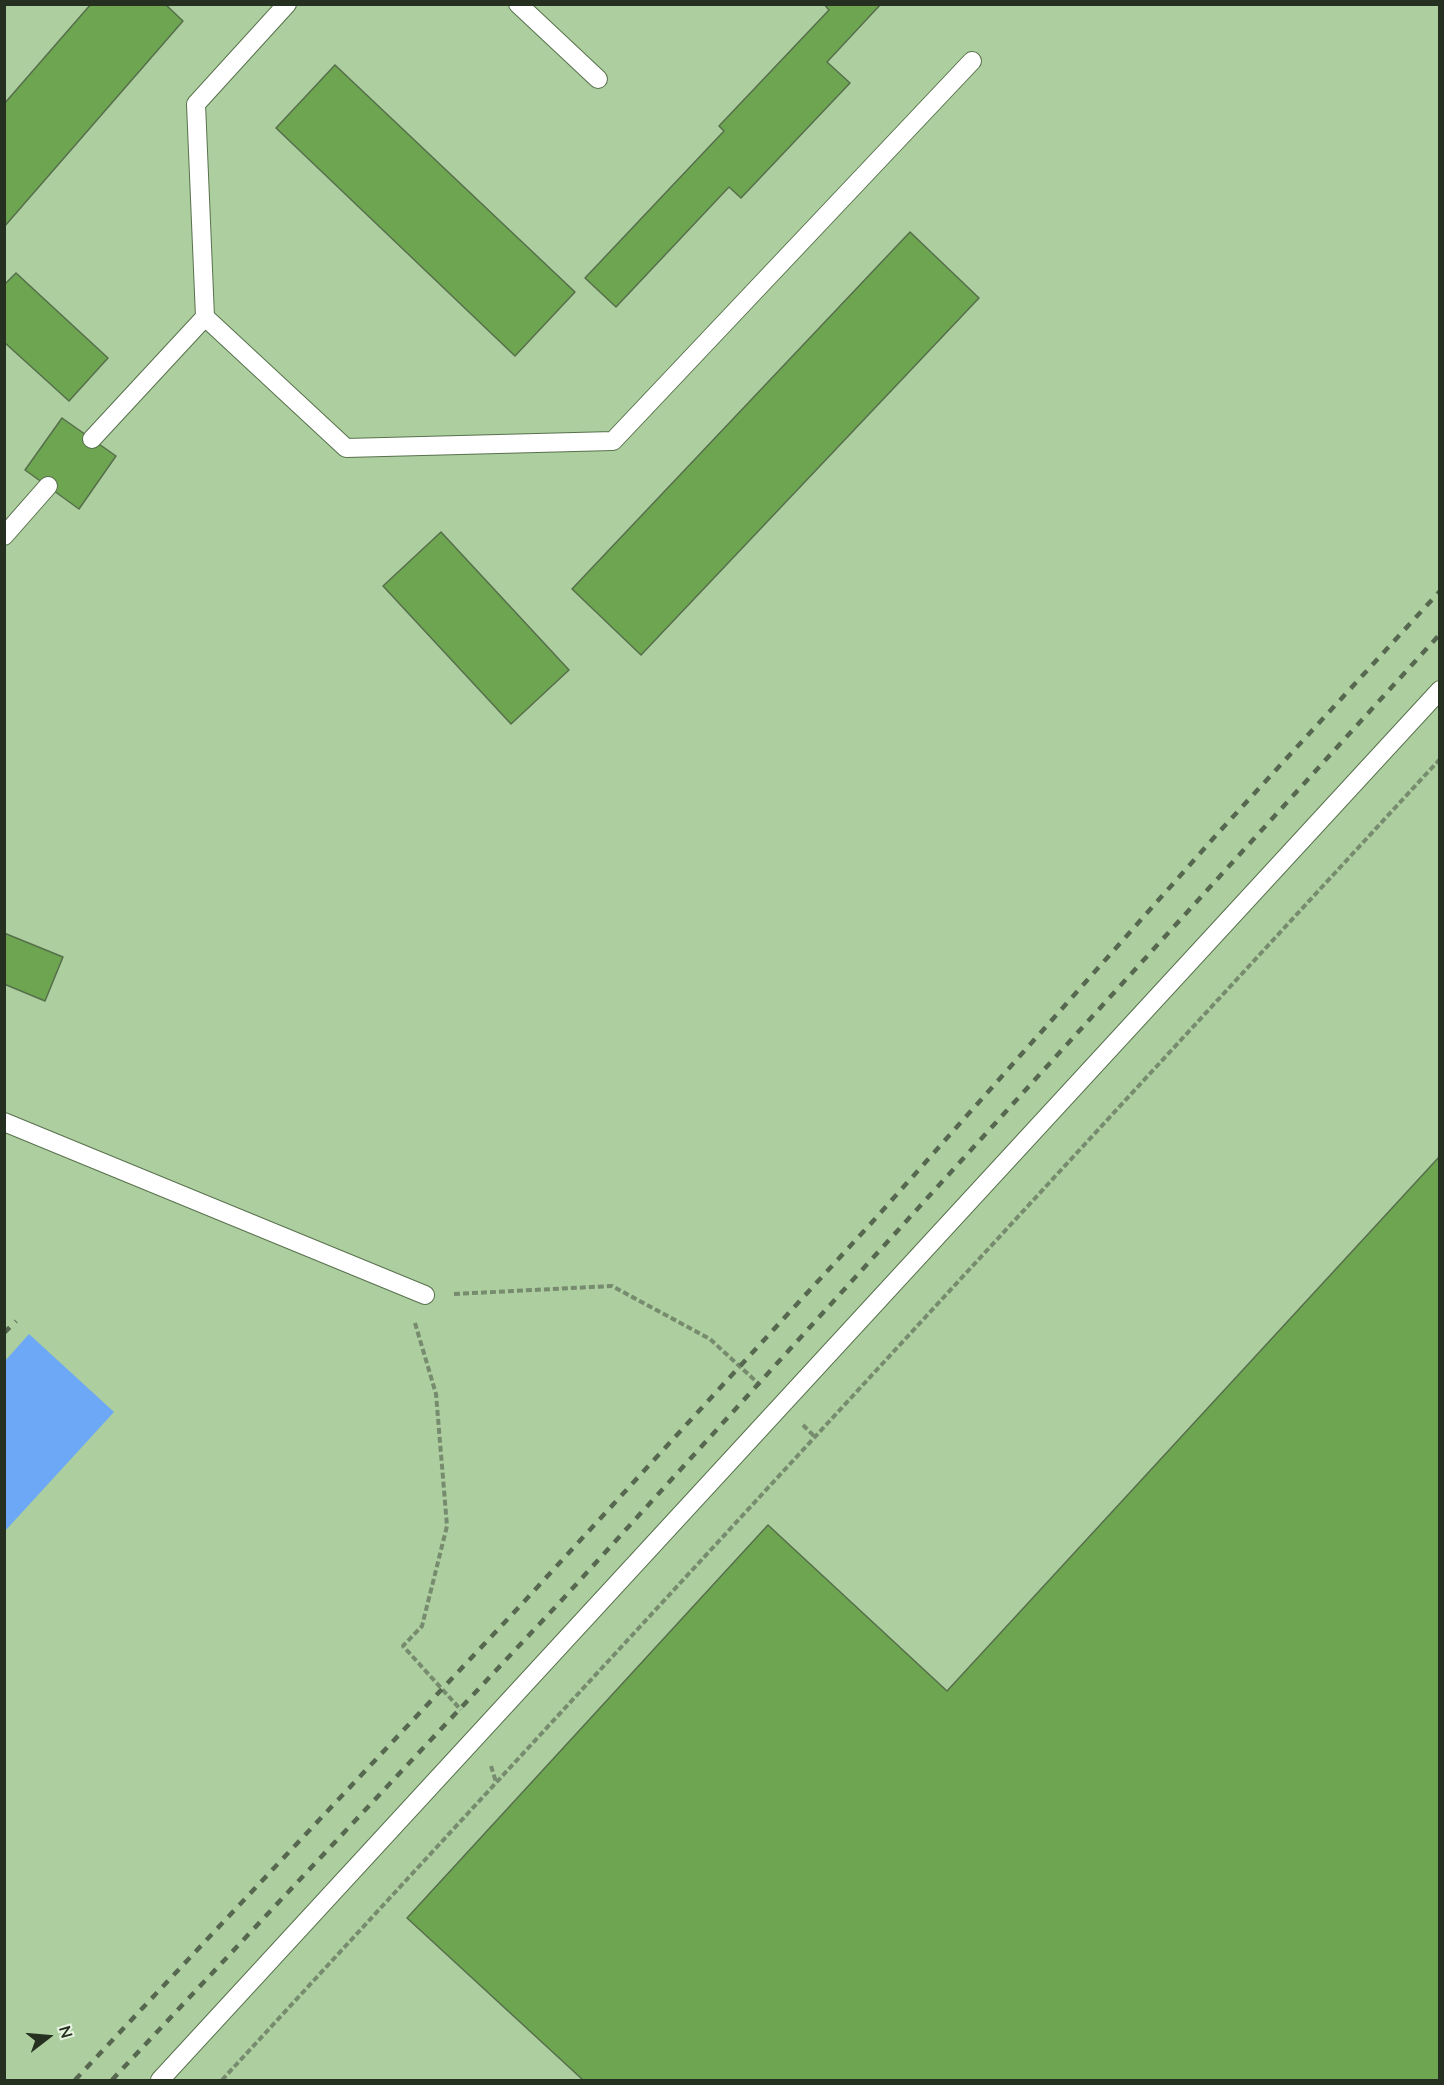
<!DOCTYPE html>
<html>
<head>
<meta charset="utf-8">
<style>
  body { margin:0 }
  #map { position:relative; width:1444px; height:2085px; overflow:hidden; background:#bcd9b0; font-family:"Nunito Sans",sans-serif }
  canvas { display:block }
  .frame { position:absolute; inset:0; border:6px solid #253020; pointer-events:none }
  .north { position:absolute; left:18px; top:2007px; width:60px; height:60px; -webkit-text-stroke:4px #e6f4e0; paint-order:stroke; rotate:74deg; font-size:16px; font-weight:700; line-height:24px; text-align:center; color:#253020 }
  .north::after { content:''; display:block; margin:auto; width:21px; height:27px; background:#253020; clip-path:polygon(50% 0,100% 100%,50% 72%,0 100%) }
</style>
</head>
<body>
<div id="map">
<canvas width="1444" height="2085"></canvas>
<div class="frame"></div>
<div class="north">N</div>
</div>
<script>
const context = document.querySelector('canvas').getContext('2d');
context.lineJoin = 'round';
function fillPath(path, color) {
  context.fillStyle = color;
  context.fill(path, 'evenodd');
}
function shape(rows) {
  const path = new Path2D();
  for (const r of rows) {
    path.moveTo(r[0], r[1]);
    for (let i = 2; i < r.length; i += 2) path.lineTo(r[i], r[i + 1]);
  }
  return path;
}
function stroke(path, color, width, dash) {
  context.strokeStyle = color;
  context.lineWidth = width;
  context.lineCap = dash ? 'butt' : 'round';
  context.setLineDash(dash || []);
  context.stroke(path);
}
fillPath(shape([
  [5,5,1439,5,1439,2080,5,2080]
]), '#adce9f');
fillPath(shape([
  [29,1334,114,1412,5,1531,5,1361]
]), '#6da8f6');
const building = shape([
  [91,4,165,4,183,21,4,227,4,104,91,4],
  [824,4,881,4,827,62,850,83,741,198,729,187,616,307,585,278,724,131,719,126,829,10,824,4],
  [335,65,575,292,515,356,276,128,335,65],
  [910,232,979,298,641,655,572,589,910,232],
  [16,273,108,358,69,401,4,342,4,285,16,273],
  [62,418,116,456,79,509,25,470,62,418],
  [441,532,569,670,511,724,383,586,441,532],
  [4,933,63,957,45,1001,4,984,4,933],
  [1440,1156,1440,2080,583,2080,407,1918,768,1525,947,1691,1440,1156]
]);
fillPath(building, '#6da551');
stroke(building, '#566f4b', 1.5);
const lane = shape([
  [287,4,196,104,205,317,346,448,613,441,972,61],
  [518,4,598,79],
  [92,439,205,317],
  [4,536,48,486],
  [4,1122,425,1295],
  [160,2080,1440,690]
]);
stroke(lane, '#58714d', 20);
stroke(shape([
  [454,1294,612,1286,710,1339,760,1385],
  [415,1323,436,1394,447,1526,422,1626,403,1646,461,1710],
  [803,1425,815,1437],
  [491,1766,496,1782],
  [222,2080,1440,759]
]), '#778c6e', 4, [6, 3]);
stroke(lane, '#fff', 18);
stroke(shape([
  [4,1333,16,1321],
  [75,2080,520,1606,875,1219,1219,832,1440,591],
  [112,2080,561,1601,1440,634]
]), '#576850', 4.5, [8, 8]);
</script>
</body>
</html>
